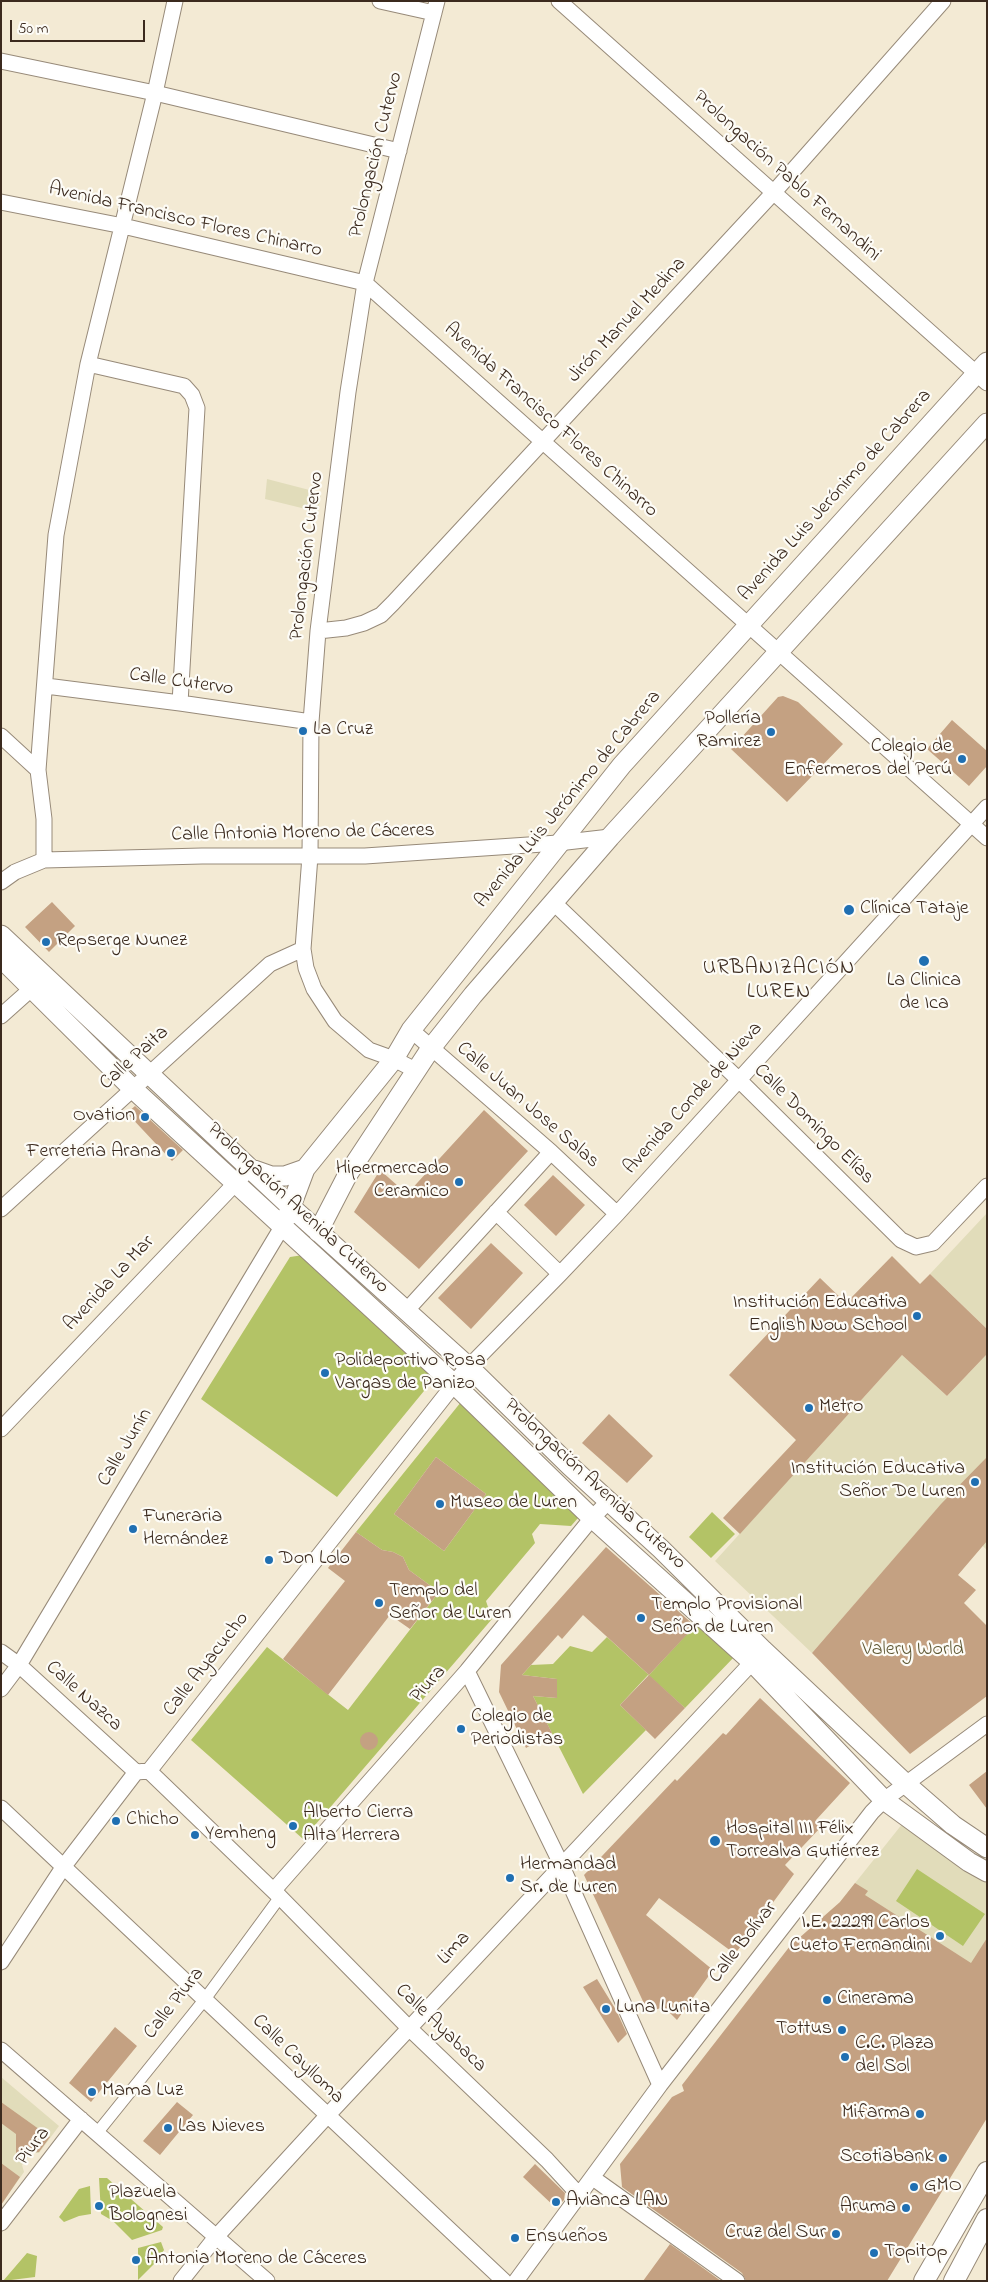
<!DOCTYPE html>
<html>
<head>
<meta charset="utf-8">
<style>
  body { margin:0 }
  #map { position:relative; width:988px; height:2282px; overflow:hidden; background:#f3ead4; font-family:"Indie Flower",sans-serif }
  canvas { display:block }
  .frame { position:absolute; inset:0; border:2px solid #3b2a1e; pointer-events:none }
  .scale { position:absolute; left:10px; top:20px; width:135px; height:22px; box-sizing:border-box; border:2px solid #3b2a1e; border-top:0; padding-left:6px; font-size:15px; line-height:18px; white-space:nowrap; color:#3b2a1e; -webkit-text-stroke:4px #fdfcf7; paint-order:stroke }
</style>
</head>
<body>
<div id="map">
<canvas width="988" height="2282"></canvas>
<div class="frame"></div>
<div class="scale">50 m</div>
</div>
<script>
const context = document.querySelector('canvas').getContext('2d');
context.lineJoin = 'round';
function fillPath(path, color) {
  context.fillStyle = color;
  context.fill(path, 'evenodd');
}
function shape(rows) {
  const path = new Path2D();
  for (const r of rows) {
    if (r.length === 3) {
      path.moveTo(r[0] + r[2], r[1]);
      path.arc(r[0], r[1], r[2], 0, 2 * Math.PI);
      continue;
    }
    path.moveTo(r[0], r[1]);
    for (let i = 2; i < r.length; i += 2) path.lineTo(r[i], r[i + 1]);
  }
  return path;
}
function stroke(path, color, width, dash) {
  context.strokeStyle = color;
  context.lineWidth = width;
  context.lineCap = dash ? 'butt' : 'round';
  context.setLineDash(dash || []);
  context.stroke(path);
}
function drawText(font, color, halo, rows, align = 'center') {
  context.font = font + ' "Indie Flower",sans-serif';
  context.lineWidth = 4.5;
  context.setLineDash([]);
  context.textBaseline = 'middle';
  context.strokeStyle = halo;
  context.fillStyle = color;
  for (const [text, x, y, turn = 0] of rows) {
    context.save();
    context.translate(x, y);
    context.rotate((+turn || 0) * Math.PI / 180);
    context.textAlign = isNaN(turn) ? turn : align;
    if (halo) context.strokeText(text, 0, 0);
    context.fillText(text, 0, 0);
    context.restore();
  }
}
fillPath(shape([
  [267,479,321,493,318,512,265,499],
  [987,1213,987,1329,930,1274],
  [987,1354,987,1550,939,1507,812,1653,715,1561,902,1355,947,1396],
  [903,1823,987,1878,987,1983,981,1991,840,1902],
  [1,2077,59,2126,39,2153,31,2153,22,2165,24,2172,1,2205]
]), '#e1dcba');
fillPath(shape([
  [310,1254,432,1367,433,1380,337,1497,201,1399,290,1257],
  [461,1402,579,1513,578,1518,571,1526,540,1524,532,1534,535,1543,486,1601,492,1619,303,1839,191,1740,267,1647,348,1710,439,1592,409,1570,403,1557,393,1552,382,1550,356,1532],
  [436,1457,486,1494,444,1551,394,1514],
  [712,1512,735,1534,711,1558,689,1537],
  [699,1621,736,1655,685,1708,648,1675,620,1705,646,1730,583,1794,533,1696,557,1698,557,1679,522,1675,531,1665,553,1664,570,1646,592,1652,607,1637,649,1675],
  [917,1869,985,1914,963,1946,896,1901],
  [99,2178,107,2178,163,2227,162,2230,132,2240,113,2221,101,2214],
  [90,2186,91,2214,79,2216,64,2222,59,2217,79,2189],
  [161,2242,164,2250,158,2260,138,2280,138,2248],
  [27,2253,37,2256,35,2277,3,2281]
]), '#b3c366');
fillPath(shape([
  [783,696,798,702,843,744,787,802,731,749,778,697],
  [952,720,987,751,987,766,969,786,927,749],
  [52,902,75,926,49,952,25,927],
  [135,1106,183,1150,172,1161,127,1113],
  [484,1110,528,1151,419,1269,354,1212,380,1170,407,1194],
  [553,1175,585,1205,556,1236,524,1205],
  [491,1243,523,1273,471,1329,438,1298],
  [892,1256,920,1284,930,1274,987,1329,987,1354,947,1396,902,1355,740,1534,723,1518,796,1440,729,1375,820,1278,846,1303],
  [609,1414,653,1456,627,1483,582,1443],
  [436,1457,486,1494,444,1551,394,1514],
  [987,1457,987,1541,958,1575,976,1590,964,1603,987,1626,987,1696,910,1754,812,1653,941,1504],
  [356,1532,382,1550,393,1552,403,1557,409,1570,439,1592,410,1629,390,1615,328,1695,283,1659,345,1581,328,1568],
  [606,1547,695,1626,649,1675,583,1615,562,1639,558,1635,522,1675,557,1679,557,1698,533,1696,552,1733,526,1748,499,1692,501,1665],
  [649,1675,685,1708,655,1739,620,1705],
  [760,1698,850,1783,816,1820,822,1826,785,1865,794,1874,735,1954,659,1898,646,1915,713,1970,677,2020,664,2007,648,2012,584,1875,675,1779,677,1781,723,1733,726,1735],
  [369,1741,9],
  [987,1771,987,1809,969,1785],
  [855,1883,868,1891,865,1895,971,1963,987,1938,987,2118,887,2281,746,2281,742,2273,622,2187,620,2164,672,2097,684,2091,682,2085,790,1946,840,1902],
  [597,1979,616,2010,627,2034,618,2043,583,1987],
  [115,2027,137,2046,91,2102,69,2083],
  [1,2102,50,2137,39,2152,16,2154,16,2134,1,2123],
  [177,2102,193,2115,160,2155,143,2141],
  [1,2163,20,2177,1,2205],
  [535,2164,565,2193,564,2200,556,2208,523,2177],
  [670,2244,721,2281,643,2281]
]), '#c4a182');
const pedestrian = shape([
  [97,2133,205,1999,280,1897]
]);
const minor = shape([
  [380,1,434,13],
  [559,1,987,383],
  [1,61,155,93,399,151],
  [1,202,123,226,365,283,987,838],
  [88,364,184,386,192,395,197,408,180,703],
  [318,631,346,628,364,623,381,615,393,603,774,192,943,1],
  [46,686,180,703,311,722],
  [1,736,38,770],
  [44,860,44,819,38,770,56,535,88,364,155,93,175,1],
  [1,882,15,872,44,860,202,856,365,856,558,843,610,837],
  [553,902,739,1080,901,1240,916,1247,933,1243,987,1186],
  [1,1016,39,982],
  [411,1030,551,1152,617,1214],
  [417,1071,394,1059,369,1050,335,1021,314,989,306,968,303,949,310,856,311,722,318,631,348,392,365,283,437,1],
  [1,1209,270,964,303,949],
  [496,1212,560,1274],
  [407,1310,551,1152],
  [1,1429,249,1169],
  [1,1652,19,1665,136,1772],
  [467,1671,561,1864,660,2085],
  [1,1689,19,1665,282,1227],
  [149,1771,280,1897,409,2028,547,2160,580,2196],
  [1,1808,504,2281],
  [274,1890,467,1671,592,1518,609,1501],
  [1,1962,64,1866,136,1772,149,1771,448,1392,453,1383,560,1274,617,1214,987,807],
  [1,2050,267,2281],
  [593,2178,737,2281],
  [1,2223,81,2119],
  [181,2281,216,2237,327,2116,759,1655],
  [516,2281,660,2085,872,1812,884,1800,987,1724]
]);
const tertiary = shape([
  [1,935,291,1207,470,1368,570,1466,661,1549,763,1650,907,1785,953,1825,987,1848],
  [1,958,132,1088,453,1383,592,1518,752,1662,884,1800,969,1862,987,1872],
  [254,1170,271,1176,285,1176,305,1169],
  [287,1217,305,1169,394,1059,411,1030,622,765,987,362],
  [318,1232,348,1174,431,1048,473,995,610,837,987,423]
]);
const secondary = shape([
  [924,2281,987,2172],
  [954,2281,987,2219]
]);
stroke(pedestrian, '#978a79', 13);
stroke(minor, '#978a79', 17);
stroke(tertiary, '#978a79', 21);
stroke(secondary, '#978a79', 22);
stroke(pedestrian, '#fff', 11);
stroke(minor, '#fff', 15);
stroke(tertiary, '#fff', 19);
stroke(secondary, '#fff', 20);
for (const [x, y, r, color] of [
  [303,731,5,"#1f6fb2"],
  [771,732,5,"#1f6fb2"],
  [962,759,5,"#1f6fb2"],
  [849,910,6,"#1f6fb2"],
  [46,942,5,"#1f6fb2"],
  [924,961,6,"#1f6fb2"],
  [145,1117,5,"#1f6fb2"],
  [171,1153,5,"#1f6fb2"],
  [459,1182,5,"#1f6fb2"],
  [917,1316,5,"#1f6fb2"],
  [325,1373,5,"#1f6fb2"],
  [809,1408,5,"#1f6fb2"],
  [975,1482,5,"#1f6fb2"],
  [440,1504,5,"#1f6fb2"],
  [133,1529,5,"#1f6fb2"],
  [269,1560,5,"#1f6fb2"],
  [379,1603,5,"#1f6fb2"],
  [641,1618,5,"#1f6fb2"],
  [461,1729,5,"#1f6fb2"],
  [116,1821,5,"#1f6fb2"],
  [293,1826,5,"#1f6fb2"],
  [195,1835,5,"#1f6fb2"],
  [715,1841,6,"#1f6fb2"],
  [510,1878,5,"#1f6fb2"],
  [940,1936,5,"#1f6fb2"],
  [827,2000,5,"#1f6fb2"],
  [606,2009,5,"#1f6fb2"],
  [842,2030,5,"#1f6fb2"],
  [845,2057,5,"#1f6fb2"],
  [92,2092,5,"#1f6fb2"],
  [920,2114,5,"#1f6fb2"],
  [168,2128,5,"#1f6fb2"],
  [943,2158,5,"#1f6fb2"],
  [914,2187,5,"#1f6fb2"],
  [556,2202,5,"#1f6fb2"],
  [99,2206,5,"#1f6fb2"],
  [906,2208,5,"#1f6fb2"],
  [836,2234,5,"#1f6fb2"],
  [515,2238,5,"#1f6fb2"],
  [874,2253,5,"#1f6fb2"],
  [136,2260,5,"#1f6fb2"]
]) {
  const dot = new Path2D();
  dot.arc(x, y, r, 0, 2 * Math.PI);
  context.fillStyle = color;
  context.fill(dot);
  stroke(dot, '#fdfcf7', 2);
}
drawText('20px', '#3b2a1e', '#fdfcf7', [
  ["Prolongación Cutervo",377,155,-76],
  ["Prolongación Pablo Fernandini",786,177,42],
  ["Avenida Francisco Flores Chinarro",185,221,13],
  ["Jirón Manuel Medina",628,321,-47],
  ["Avenida Francisco Flores Chinarro",550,421,42],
  ["Avenida Luis Jerónimo de Cabrera",836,496,-48],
  ["Prolongación Cutervo",308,556,-83],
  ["Calle Cutervo",181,683,8],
  ["Avenida Luis Jerónimo de Cabrera",569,800,-50],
  ["Calle Antonia Moreno de Cáceres",303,834,-1],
  ["Calle Paita",135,1059,-42],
  ["Avenida Conde de Nieva",694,1099,-48],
  ["Calle Juan Jose Salas",527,1106,41],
  ["Calle Domingo Elías",813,1125,45],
  ["Prolongación Avenida Cutervo",297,1209,43],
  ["Avenida La Mar",110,1284,-47],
  ["Calle Junín",126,1448,-59],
  ["Prolongación Avenida Cutervo",594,1485,43],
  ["Calle Ayacucho",207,1665,-52],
  ["Piura",429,1685,-48],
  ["Calle Nazca",83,1697,42],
  ["Calle Bolívar",744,1943,-52],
  ["Lima",455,1949,-47],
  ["Calle Piura",175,2004,-52],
  ["Calle Ayabaca",440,2029,44],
  ["Calle Caylloma",297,2060,44],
  ["Piura",34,2147,-53]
]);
drawText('20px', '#3b2a1e', '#fdfcf7', [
  ["Pollería",761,720,"right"],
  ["Ramirez",761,743,"right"],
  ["La Cruz",313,731],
  ["Colegio de",952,748,"right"],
  ["Enfermeros del Perú",952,771,"right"],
  ["Clínica Tataje",860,910],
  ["Repserge Nunez",56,942],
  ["La Clinica",924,982,"center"],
  ["de Ica",924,1005,"center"],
  ["Ovation",135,1117,"right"],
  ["Ferreteria Arana",161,1153,"right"],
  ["Hipermercado",449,1170,"right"],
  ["Ceramico",449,1193,"right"],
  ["Institución Educativa",907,1304,"right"],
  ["English Now School",907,1327,"right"],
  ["Polideportivo Rosa",335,1362],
  ["Vargas de Panizo",335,1385],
  ["Metro",819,1408],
  ["Institución Educativa",965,1470,"right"],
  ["Señor De Luren",965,1493,"right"],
  ["Museo de Luren",450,1504],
  ["Funeraria",143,1518],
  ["Hernández",143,1541],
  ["Don Lolo",279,1560],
  ["Templo del",389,1592],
  ["Señor de Luren",389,1615],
  ["Templo Provisional",651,1606],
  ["Señor de Luren",651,1629],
  ["Colegio de",471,1718],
  ["Periodistas",471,1741],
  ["Alberto Cierra",303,1814],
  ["Alta Herrera",303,1837],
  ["Chicho",126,1821],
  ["Hospital III Félix",726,1830],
  ["Torrealva Gutiérrez",726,1853],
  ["Yemheng",205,1835],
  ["Hermandad",520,1866],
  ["Sr. de Luren",520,1889],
  ["I.E. 22299 Carlos",930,1924,"right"],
  ["Cueto Fernandini",930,1947,"right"],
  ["Cinerama",837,2000],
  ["Luna Lunita",616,2009],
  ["Tottus",832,2030,"right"],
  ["C.C. Plaza",855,2045],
  ["del Sol",855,2068],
  ["Mama Luz",102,2092],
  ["Mifarma",910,2114,"right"],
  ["Las Nieves",178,2128],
  ["Scotiabank",933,2158,"right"],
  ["GMO",924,2187],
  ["Plazuela",109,2194],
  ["Bolognesi",109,2217],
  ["Avianca LAN",566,2202],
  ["Aruma",896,2208,"right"],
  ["Cruz del Sur",826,2234,"right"],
  ["Ensueños",525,2238],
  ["Topitop",884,2253],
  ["Antonia Moreno de Cáceres",146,2260]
], 'left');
drawText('20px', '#5f5834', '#fdfcf7', [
  ["Valery World",913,1651]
]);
context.letterSpacing = '1px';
drawText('21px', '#3b2a1e', '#fdfcf7', [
  ["URBANIZACIÓN",779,970],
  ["LUREN",779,994]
]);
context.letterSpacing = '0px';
</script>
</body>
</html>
